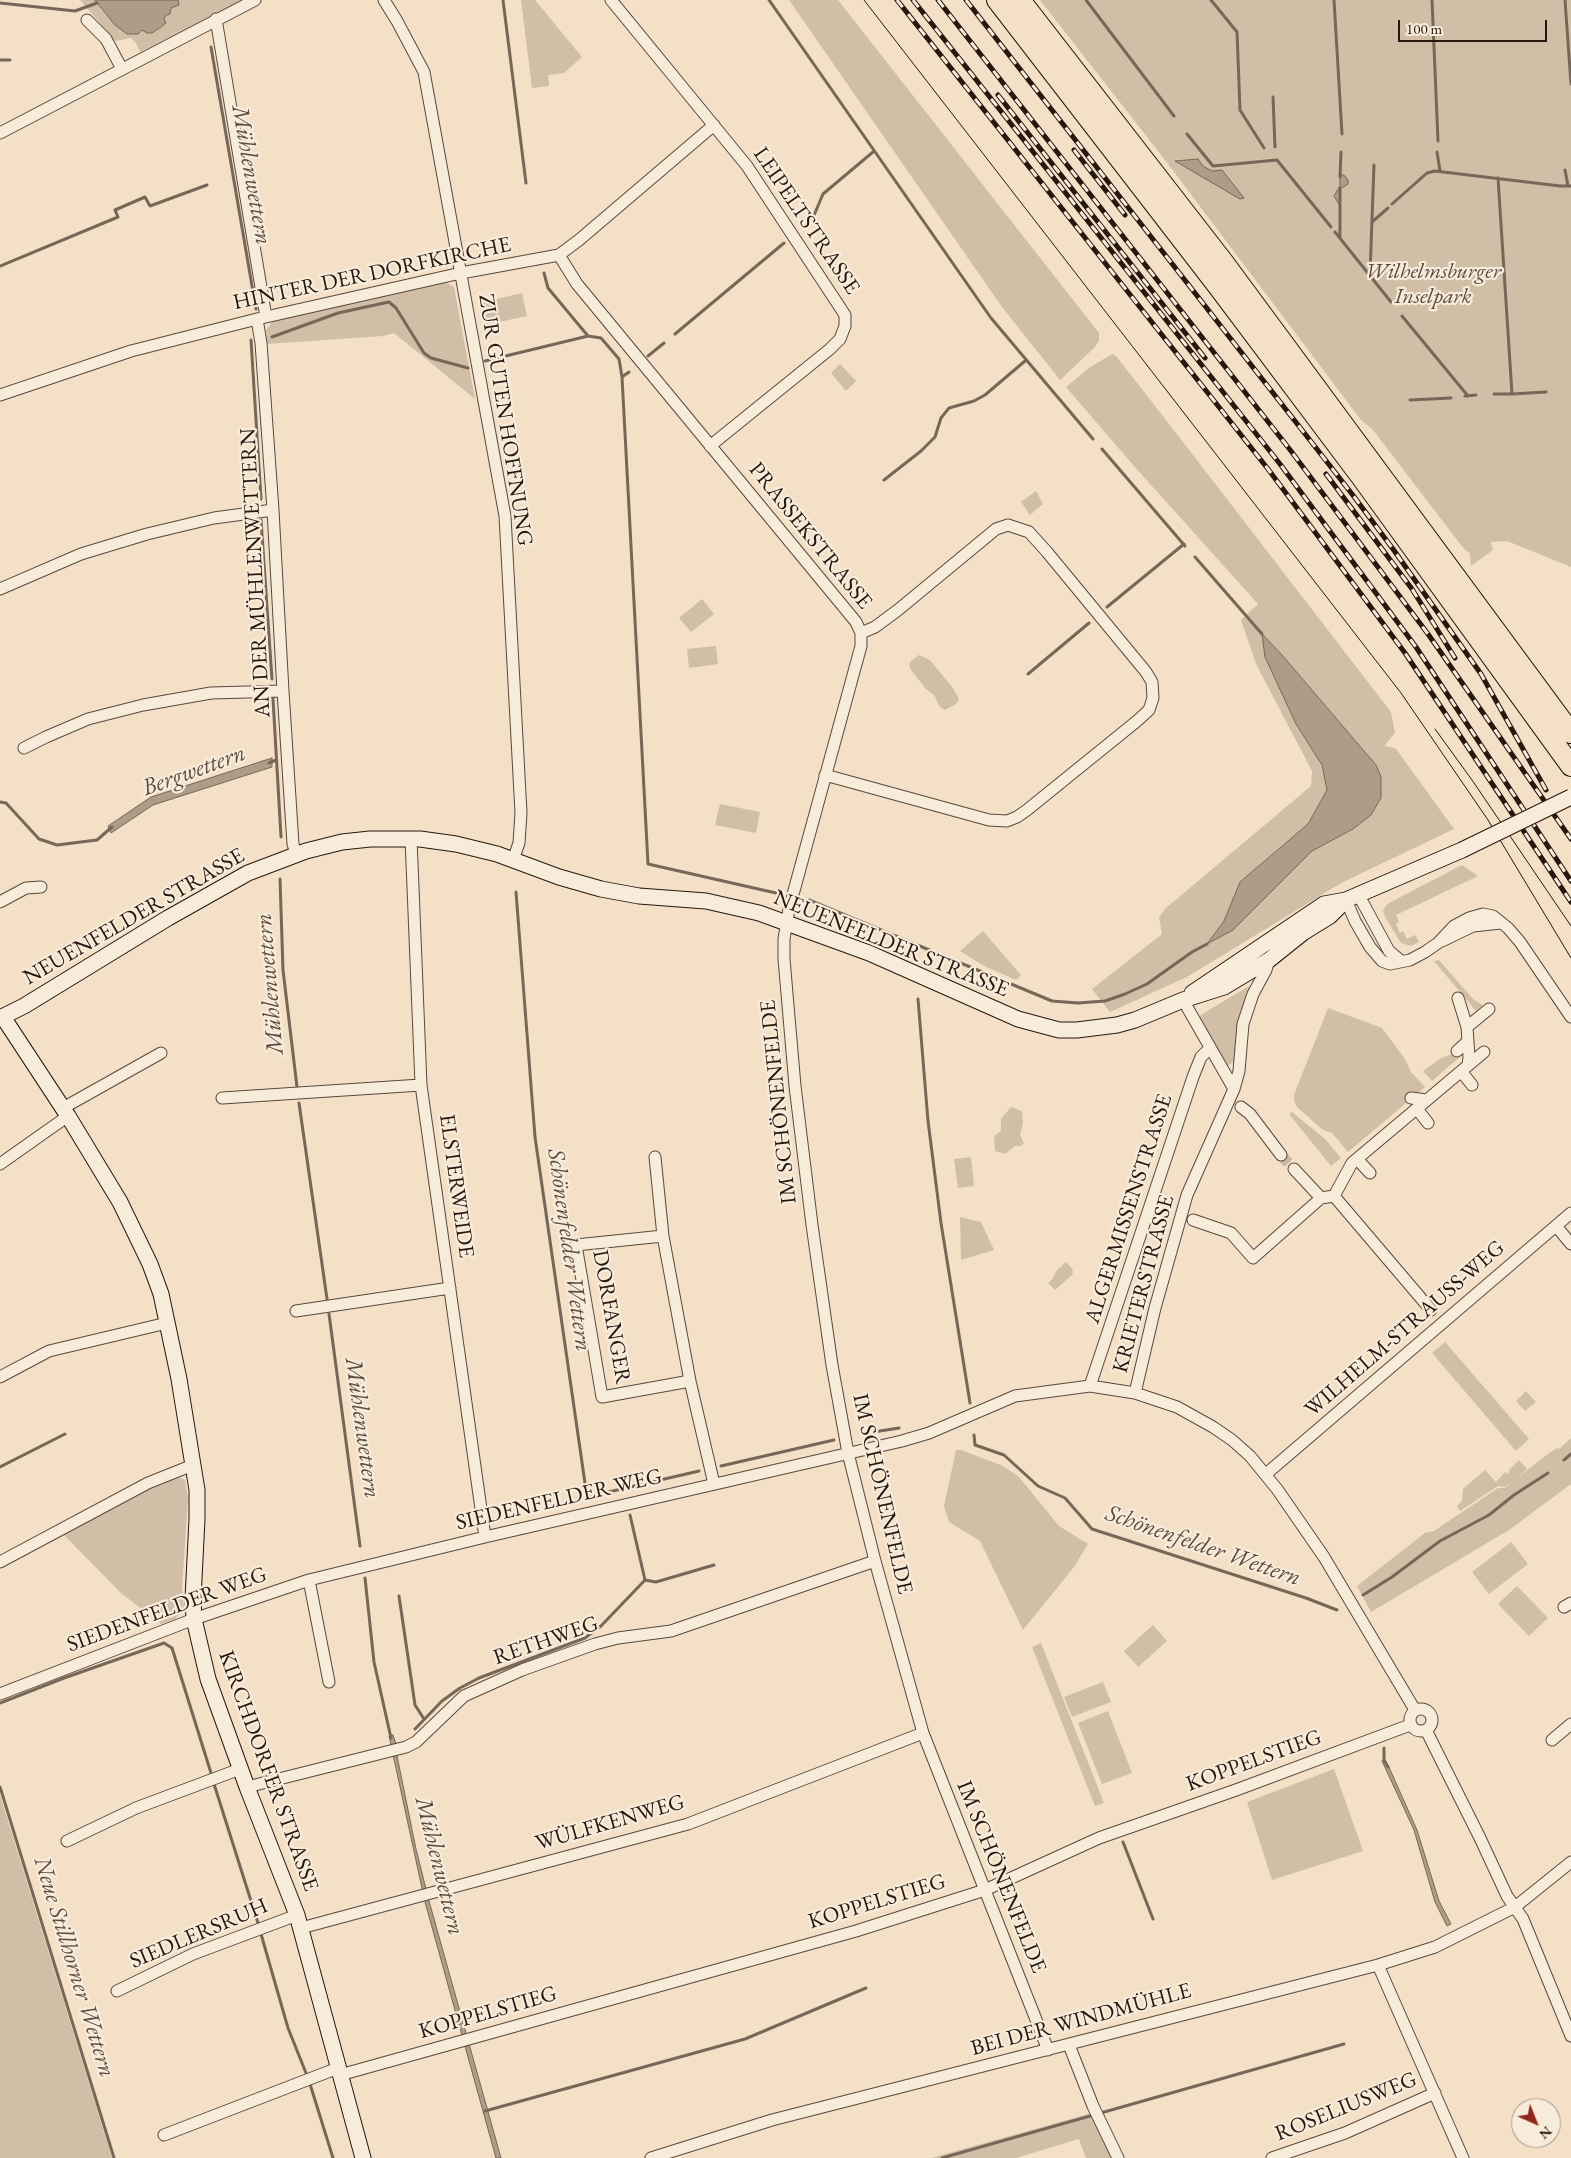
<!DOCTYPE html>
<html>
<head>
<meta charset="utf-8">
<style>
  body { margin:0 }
  #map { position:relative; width:1571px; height:2158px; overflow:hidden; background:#f3e0c6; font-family:"EB Garamond",serif }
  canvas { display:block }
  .north { position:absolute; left:1511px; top:2098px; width:50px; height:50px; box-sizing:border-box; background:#f7ebda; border:1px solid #a39689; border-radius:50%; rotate:136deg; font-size:14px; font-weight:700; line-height:20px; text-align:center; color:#26170f }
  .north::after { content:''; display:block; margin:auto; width:18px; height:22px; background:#8f2418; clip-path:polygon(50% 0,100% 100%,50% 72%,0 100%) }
  .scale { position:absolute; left:1398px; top:20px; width:149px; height:22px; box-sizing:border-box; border:2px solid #26170f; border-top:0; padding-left:6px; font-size:15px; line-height:18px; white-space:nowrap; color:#26170f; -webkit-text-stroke:4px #f7ebda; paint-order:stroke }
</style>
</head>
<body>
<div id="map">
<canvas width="1571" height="2158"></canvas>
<div class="north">N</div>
<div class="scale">100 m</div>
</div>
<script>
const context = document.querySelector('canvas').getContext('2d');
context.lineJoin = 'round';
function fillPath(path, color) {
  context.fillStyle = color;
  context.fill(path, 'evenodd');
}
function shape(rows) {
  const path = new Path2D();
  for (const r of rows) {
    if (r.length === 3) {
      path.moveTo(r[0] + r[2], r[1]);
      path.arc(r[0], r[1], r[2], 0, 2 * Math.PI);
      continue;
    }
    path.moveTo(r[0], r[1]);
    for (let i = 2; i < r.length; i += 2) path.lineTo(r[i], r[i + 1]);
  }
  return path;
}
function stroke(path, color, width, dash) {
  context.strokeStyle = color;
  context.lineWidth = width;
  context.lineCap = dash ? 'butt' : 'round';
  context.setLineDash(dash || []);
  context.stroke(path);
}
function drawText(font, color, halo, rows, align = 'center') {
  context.font = font + ' "EB Garamond",serif';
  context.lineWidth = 4.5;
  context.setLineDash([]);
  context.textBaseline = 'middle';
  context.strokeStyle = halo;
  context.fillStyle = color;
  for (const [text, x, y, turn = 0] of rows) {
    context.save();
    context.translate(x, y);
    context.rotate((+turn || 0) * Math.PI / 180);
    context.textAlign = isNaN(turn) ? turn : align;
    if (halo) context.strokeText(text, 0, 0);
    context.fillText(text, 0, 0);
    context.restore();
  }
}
fillPath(shape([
  [80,0,95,0,115,25,131,33,138,34,142,29,151,33,161,27,166,23,164,19,166,15,170,14,171,8,178,0,241,0,140,52,136,43,131,38,115,41],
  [521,0,535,0,582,57,564,73,548,75,549,86,532,88],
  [789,0,838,0,1099,333,1099,340,1095,347,1060,380,1002,307],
  [1040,0,1571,0,1571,567,1507,541,1491,542,1493,550,1471,566,1470,553,1464,549,1373,430,1361,420,1165,160],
  [446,282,454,287,475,399,394,333,383,336,267,344,266,330,273,321],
  [522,293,527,316,485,325,479,303],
  [1112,354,1116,356,1166,420,1391,712,1395,733,1384,746,1395,748,1399,753,1454,829,1341,883,1187,977,1110,1012,1092,989,1162,934,1159,917,1166,908,1311,786,1312,771,1256,664,1241,620,1258,604,1134,466,1066,387,1089,368],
  [1282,655,1376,765,1381,798,1371,815,1353,829,1312,851,1233,930,1208,943,1224,921,1240,882,1308,824,1327,790,1322,765,1296,724,1265,657],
  [840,364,856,381,846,391,831,373],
  [1036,491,1043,504,1030,515,1021,502],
  [702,599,714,614,691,632,679,618],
  [716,646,718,664,689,668,687,649],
  [919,655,930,660,953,688,959,699,956,704,945,710,940,707,934,695,926,689,911,670,909,666,910,662],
  [720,804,760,812,756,833,715,825],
  [1462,865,1478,876,1396,915,1399,922,1396,924,1400,933,1403,931,1407,939,1415,935,1419,942,1411,946,1401,943,1385,917,1383,911,1387,904],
  [983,931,1021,975,1016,980,984,966,960,951],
  [1439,960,1474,1000,1483,1005,1476,1011,1434,961],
  [1249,986,1251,988,1235,1061,1227,1066,1199,1016],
  [1328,1008,1382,1028,1405,1059,1411,1072,1425,1087,1348,1152,1332,1133,1323,1130,1297,1107,1294,1101,1294,1095],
  [1457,1052,1461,1056,1432,1081,1423,1071,1441,1058],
  [1011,1107,1022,1111,1023,1123,1020,1135,1024,1143,1021,1146,1015,1146,1005,1154,995,1151,994,1136,1001,1131,1001,1119],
  [1292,1112,1325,1139,1341,1158,1331,1166,1289,1114],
  [971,1157,974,1186,958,1188,954,1159],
  [960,1217,981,1222,994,1250,961,1260],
  [1066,1262,1073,1270,1072,1272,1073,1274,1055,1290,1048,1283,1053,1278,1057,1270],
  [1445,1342,1529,1439,1516,1451,1432,1353],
  [1526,1391,1536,1402,1525,1411,1516,1401],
  [1571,1438,1571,1484,1509,1530,1371,1612,1357,1586,1425,1533,1434,1531,1498,1488,1505,1488,1514,1481,1505,1487,1498,1486,1460,1511,1457,1506,1462,1501,1463,1489,1485,1470,1496,1482,1505,1472,1508,1474,1510,1469,1519,1460,1527,1469,1517,1478,1544,1457,1557,1448,1559,1449],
  [956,1450,961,1450,1003,1466,1019,1477,1059,1526,1088,1544,1074,1567,1023,1630,980,1541,949,1522,944,1506],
  [176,1476,185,1480,188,1498,182,1588,184,1609,175,1619,161,1624,121,1593,64,1535,119,1502],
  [1511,1542,1528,1564,1489,1594,1472,1572],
  [1517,1586,1548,1618,1529,1636,1498,1604],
  [1153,1625,1167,1641,1138,1667,1124,1651],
  [1041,1643,1104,1803,1095,1806,1032,1647],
  [1103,1682,1111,1702,1072,1717,1064,1697],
  [1108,1711,1132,1773,1102,1784,1078,1723],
  [1334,1769,1363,1851,1272,1880,1247,1802],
  [0,1795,112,2158,0,2158],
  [1092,2113,1114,2158,1086,2158,1079,2139,1016,2158,931,2158]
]), '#d0bea7');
const water = shape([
  [95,0,178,0,179,5,171,8,170,14,166,15,164,19,166,23,161,27,152,33,147,33,142,30,138,34,127,34,115,25,95,0],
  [1198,159,1203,166,1212,171,1222,170,1244,198,1240,199,1175,161,1198,159],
  [1340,174,1345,176,1348,180,1348,184,1340,189,1340,206,1334,196,1340,186,1340,174],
  [1262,634,1282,655,1376,765,1381,777,1381,798,1371,815,1353,829,1312,851,1233,930,1207,944,1224,921,1240,882,1308,824,1327,790,1322,765,1296,724,1265,657,1262,634],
  [272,758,272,767,153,805,111,833,108,826,151,797,272,758],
  [393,1735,396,1744,395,1746,416,1849,429,1901,501,2158,496,2158,425,1902,389,1736,393,1735],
  [1382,1761,1388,1765,1417,1830,1439,1901,1451,1924,1447,1926,1435,1902,1414,1830,1382,1761]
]);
fillPath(water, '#ad9c88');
stroke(water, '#776758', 1);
stroke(shape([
  [503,0,526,183],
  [769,0,991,318,1093,439],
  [1086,0,1174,116],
  [1211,0,1237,32,1240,110,1264,148],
  [1334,0,1342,134],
  [1432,0,1438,141],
  [1565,0,1571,84],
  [0,3,75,11,97,3],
  [211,47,256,309],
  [0,60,10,60],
  [1273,97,1275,147],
  [1187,134,1213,166,1277,160,1331,227],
  [1437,152,1440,171],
  [1565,170,1568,186],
  [1340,177,1341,152],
  [1498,178,1512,394,1546,392],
  [1392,204,1427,173,1435,171,1560,186,1571,186],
  [1372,222,1388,208],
  [805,226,812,220,823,194,873,152],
  [1335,232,1391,302],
  [1340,237,1340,188],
  [0,266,118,217,115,210,145,197,150,206,207,185],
  [544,273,548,288,588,336,601,338,619,359,622,377,648,864,776,893],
  [1370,274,1374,165],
  [1402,316,1468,396],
  [675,334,784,243],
  [272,337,338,313,389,302,396,308,424,353,431,358,468,368],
  [251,340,261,499],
  [648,356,664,343],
  [485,361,588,336],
  [622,377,629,372],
  [1494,394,1512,394],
  [1465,396,1476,395],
  [1410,400,1451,398],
  [1102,449,1185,546],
  [884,480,921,451,935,437,941,418,949,408,974,401,985,395,1025,361],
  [261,520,272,679],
  [1195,557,1262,634],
  [1107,607,1184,544],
  [1028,674,1089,623],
  [273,699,281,837],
  [269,763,276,760],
  [0,802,6,803,39,839,57,845,97,840,112,827],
  [280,879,283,970,297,1087],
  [516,892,535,1137,587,1497,699,1471],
  [809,900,1052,1001,1078,1003,1105,1001,1125,994,1147,984,1192,952,1207,944],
  [918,999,928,1121,941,1223,970,1403],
  [299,1103,327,1299],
  [329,1314,360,1546],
  [867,1433,899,1428],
  [974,1435,975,1445,1004,1455,1038,1486,1065,1498,1092,1529,1306,1598,1337,1610],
  [1564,1460,1571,1454],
  [721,1466,834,1440],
  [0,1467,65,1434],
  [630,1515,645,1580],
  [365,1578,374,1662,391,1738],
  [1363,1595,1392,1577,1440,1541,1489,1515,1514,1495,1548,1473],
  [399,1596,415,1705,424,1719],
  [0,1703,64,1678,164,1643,172,1648,211,1773],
  [415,1729,442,1701,460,1688,479,1678,585,1638,601,1626,645,1580,656,1582,714,1565],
  [1384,1748,1384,1760,1388,1767],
  [214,1784,258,1923],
  [0,1787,114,2158],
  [1123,1842,1153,1919],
  [261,1934,288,2028,306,2073],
  [310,2084,333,2158],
  [485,2111,745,2039,866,1988],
  [942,2158,1344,2044]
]), '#776758', 3);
stroke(shape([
  [1281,1155,1294,1169]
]), '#cab8a1', 11, [11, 5.5]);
const street = shape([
  [384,0,397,21,424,72,505,516,521,813,519,843,513,860],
  [611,0,747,166,845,315,845,326,840,339,830,349,710,446],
  [216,19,266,317],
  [87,20,106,39,122,69],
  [0,133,255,0],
  [559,255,577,284,856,622,861,633,861,646,789,909,784,939,784,959,795,1086,812,1225,832,1365,848,1453,875,1561,923,1733,1048,2050],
  [257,319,261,343,273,510,283,691,293,844,296,854],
  [0,395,131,351,257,319,461,273,559,255,579,240,714,125],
  [0,589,81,554,147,534,214,518,273,510],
  [24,748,46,737,88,719,143,705,211,693,283,691],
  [825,775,989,820,1007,821,1017,817,1027,810,1137,721,1149,710,1153,698,1152,682,1146,672,1047,552,1029,532,1008,525,996,529,898,610,875,627,861,633],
  [411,838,421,1085,485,1537],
  [1358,894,1389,951,1401,961],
  [1346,900,1355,921,1370,947,1382,961,1390,964,1410,960,1425,952,1438,943,1454,926,1469,918,1483,914,1493,916,1508,928,1520,942,1571,1017],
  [0,902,26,888,41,887],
  [1442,941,1473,926,1501,923],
  [1458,998,1467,1027,1469,1057,1468,1065],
  [1183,1000,1234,1089],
  [1467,1027,1489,1009],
  [1457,1051,1468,1041],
  [1461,1071,1472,1085],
  [222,1098,421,1085],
  [1411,1098,1427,1100],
  [1241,1107,1250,1114,1281,1155],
  [63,1108,161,1053],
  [1417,1109,1428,1123],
  [655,1157,663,1236,690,1381,714,1484],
  [1357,1159,1370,1173],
  [0,1164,68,1116],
  [1294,1169,1321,1198],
  [1334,1196,1352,1163,1484,1052],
  [1334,1196,1431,1310],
  [1193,1220,1231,1233,1253,1258,1321,1198,1334,1196],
  [1556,1226,1571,1244],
  [663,1236,576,1245,602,1397,690,1381],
  [296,1311,450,1288],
  [0,1377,49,1351,167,1323],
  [1090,1386,1193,1077,1201,1057,1210,1048],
  [1135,1393,1155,1308,1187,1195,1234,1089,1239,1071,1243,1024,1253,994,1266,970,1269,960],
  [1266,1474,1571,1213],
  [0,1562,148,1483,193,1465],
  [309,1580,329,1682],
  [1564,1607,1571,1603],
  [0,1694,194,1619,309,1580,485,1537,902,1441,929,1433,1015,1396,1090,1386,1135,1393,1177,1407,1213,1427,1232,1440,1250,1456,1277,1489,1324,1557,1415,1710],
  [1421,1720,11],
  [1426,1730,1480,1838,1507,1896,1523,1919,1571,2036],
  [1552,1740,1571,1724],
  [247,1787,406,1747,416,1742,464,1696,522,1670,595,1644,618,1638,671,1631,875,1561],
  [67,1841,136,1808,240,1769],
  [301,1928,688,1824,923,1733],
  [1378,1965,1463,2158],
  [117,1991,193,1954,297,1915],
  [1069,2045,1093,2106,1118,2158],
  [340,2075,856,1931,985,1890,1099,1838,1236,1790,1410,1725],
  [164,2135,338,2068],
  [651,2158,772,2120,1378,1965,1435,1947,1515,1907,1571,1862],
  [1272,2158,1345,2133,1435,2093]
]);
const secondary = shape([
  [1192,993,1324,904,1346,900,1462,850],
  [3,1017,68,1116,120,1202,150,1264,161,1294,179,1379,197,1490,197,1519,193,1599,194,1619,208,1679,247,1787,297,1915,363,2158],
  [0,1018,24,1006,168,918,248,873,306,851,342,842,370,839,420,839,456,844,497,854,559,877,601,889,639,896,706,901,759,913,869,953,1018,1019,1059,1030,1077,1030,1117,1025,1135,1020,1183,1000,1224,987,1269,960,1304,932,1330,916,1346,900]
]);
const highway = shape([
  [997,0,1217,285,1362,478,1571,766],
  [1020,0,1224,263,1571,733]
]);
stroke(street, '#59493d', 13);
stroke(secondary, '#26170f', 17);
stroke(highway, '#26170f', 22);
stroke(street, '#f7ebda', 11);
stroke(secondary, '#f7ebda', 15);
stroke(highway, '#f3e0c6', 20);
stroke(shape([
  [864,0,1401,693,1488,820,1571,958],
  [1435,729,1472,780,1571,926]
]), '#26170f', 1);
const rail = shape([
  [897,0,1268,469,1405,653,1571,902],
  [913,0,1280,464,1416,647,1571,881],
  [938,0,1291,451,1428,634,1571,839],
  [966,0,1352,494,1393,549,1481,674,1546,790],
  [998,95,1205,358],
  [1074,150,1125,215],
  [1326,474,1412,589,1455,658]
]);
stroke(rail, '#26170f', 5);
stroke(rail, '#f7ebda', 3, [9]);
const secondaryBridge = shape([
  [1462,850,1571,797]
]);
stroke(secondaryBridge, '#26170f', 17, []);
stroke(secondaryBridge, '#f7ebda', 15);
drawText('22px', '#26170f', '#f7ebda', [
  ["LEIPELTSTRASSE",806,221,56],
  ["HINTER DER DORFKIRCHE",372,274,-12],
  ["ZUR GUTEN HOFFNUNG",505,420,81],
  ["PRASSEKSTRASSE",810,536,51],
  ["AN DER MÜHLENWETTERN",256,573,-93],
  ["NEUENFELDER STRASSE",134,917,-30],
  ["NEUENFELDER STRASSE",891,944,22],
  ["IM SCHÖNENFELDE",779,1102,-96],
  ["ELSTERWEIDE",456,1186,82],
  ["ALGERMISSENSTRASSE",1129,1209,-72],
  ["KRIETERSTRASSE",1144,1284,-75],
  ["DORFANGER",611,1317,80],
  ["WILHELM-STRAUSS-WEG",1405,1329,-41],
  ["IM SCHÖNENFELDE",882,1494,77],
  ["SIEDENFELDER WEG",559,1500,-13],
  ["SIEDENFELDER WEG",167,1610,-20],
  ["RETHWEG",546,1641,-19],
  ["KOPPELSTIEG",1254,1761,-20],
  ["KIRCHDORFER STRASSE",268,1771,70],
  ["WÜLFKENWEG",610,1823,-16],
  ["IM SCHÖNENFELDE",1001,1877,68],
  ["KOPPELSTIEG",877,1902,-17],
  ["SIEDLERSRUH",199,1934,-23],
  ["KOPPELSTIEG",488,2013,-16],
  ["BEI DER WINDMÜHLE",1081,2020,-15],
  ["ROSELIUSWEG",1346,2107,-22]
]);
drawText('italic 22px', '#59493d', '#f7ebda', [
  ["Wilhelmsburger",1433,272],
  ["Inselpark",1433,297]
]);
drawText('italic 24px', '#5c4c3f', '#f7ebda', [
  ["Mühlenwettern",251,175,80],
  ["Bergwettern",194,771,-20],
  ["Mühlenwettern",270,984,-95],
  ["Schönenfelder Wettern",569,1250,82],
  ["Mühlenwettern",362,1428,82],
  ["Schönenfelder Wettern",1203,1546,19],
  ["Mühlenwettern",439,1866,76],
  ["Neue Stillhorner Wettern",74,1967,73]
]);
</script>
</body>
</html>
